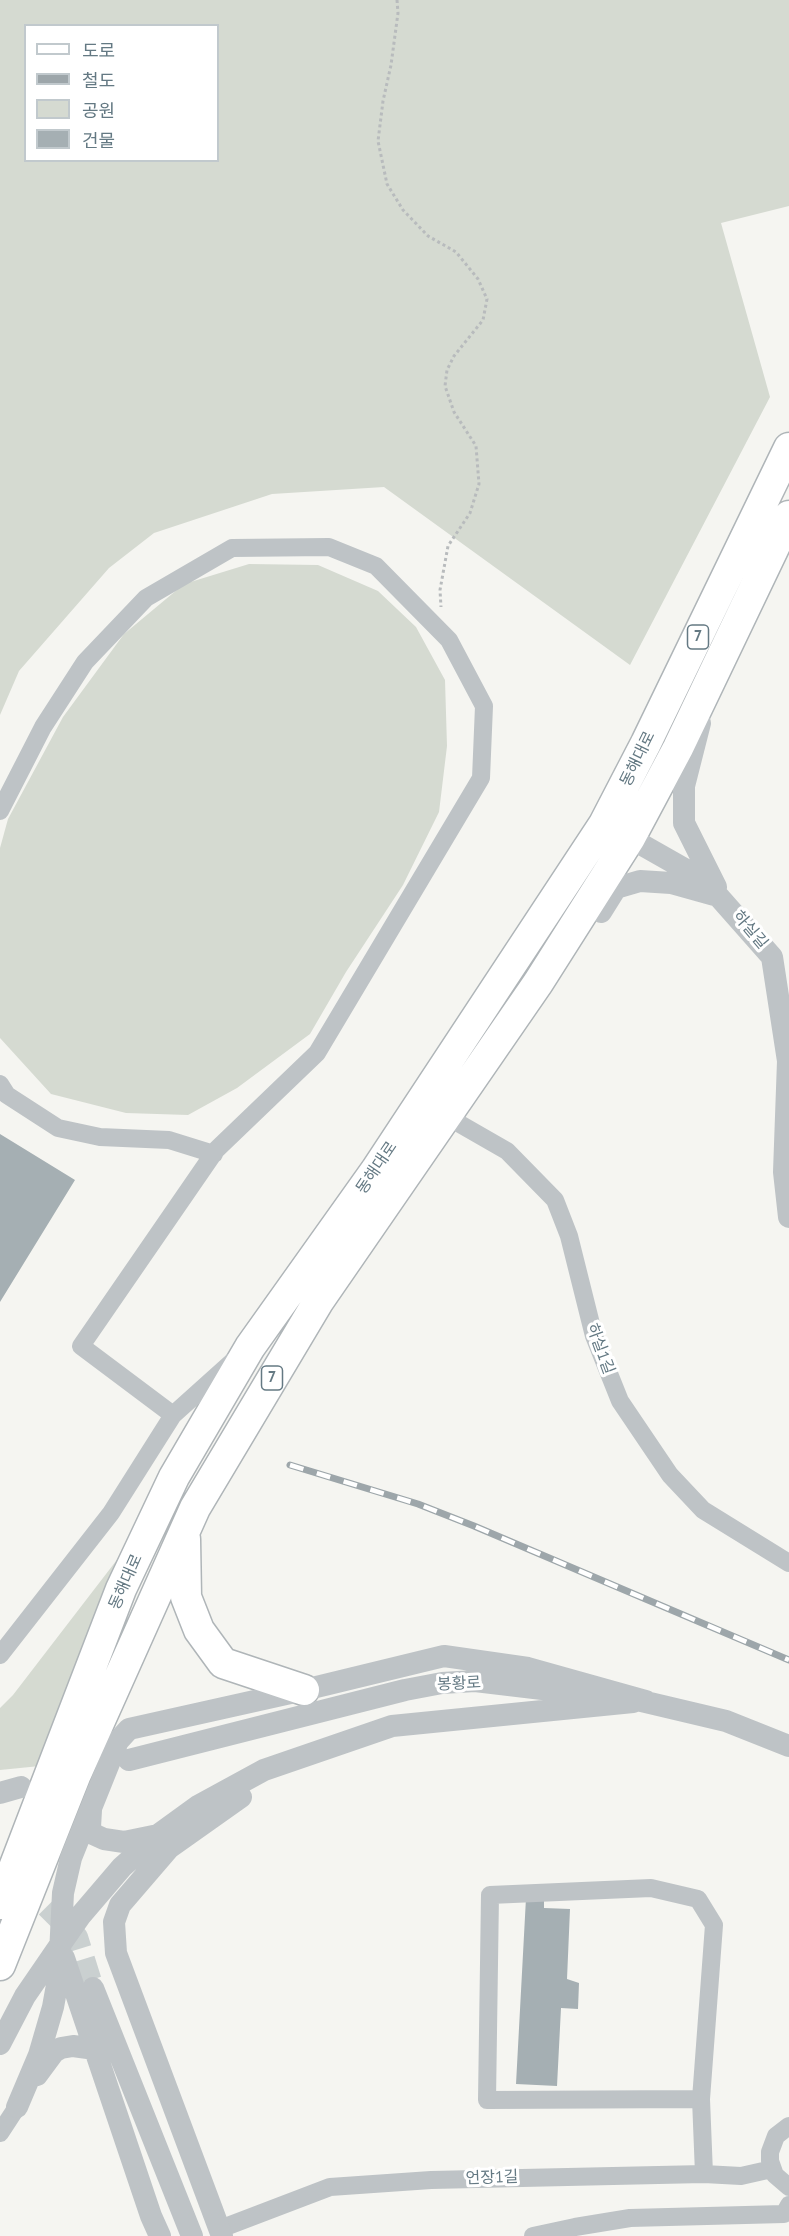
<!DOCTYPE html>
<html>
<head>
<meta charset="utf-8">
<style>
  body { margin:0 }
  #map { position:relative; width:789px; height:2236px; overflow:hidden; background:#f5f5f1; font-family:"PT Sans","Noto Sans KR",sans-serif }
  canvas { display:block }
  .legend { position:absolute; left:24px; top:24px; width:195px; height:138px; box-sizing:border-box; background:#fff; border:2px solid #c1c9cd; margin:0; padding:8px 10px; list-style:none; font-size:18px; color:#647983 }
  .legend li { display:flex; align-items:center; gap:12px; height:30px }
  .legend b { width:30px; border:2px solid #c1c9cd }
</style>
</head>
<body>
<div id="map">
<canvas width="789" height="2236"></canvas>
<ul class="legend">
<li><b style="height:8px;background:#fff"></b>도로</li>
<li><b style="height:8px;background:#9da6aa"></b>철도</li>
<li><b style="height:16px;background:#d5dad1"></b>공원</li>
<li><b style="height:16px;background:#a5afb3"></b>건물</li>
</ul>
</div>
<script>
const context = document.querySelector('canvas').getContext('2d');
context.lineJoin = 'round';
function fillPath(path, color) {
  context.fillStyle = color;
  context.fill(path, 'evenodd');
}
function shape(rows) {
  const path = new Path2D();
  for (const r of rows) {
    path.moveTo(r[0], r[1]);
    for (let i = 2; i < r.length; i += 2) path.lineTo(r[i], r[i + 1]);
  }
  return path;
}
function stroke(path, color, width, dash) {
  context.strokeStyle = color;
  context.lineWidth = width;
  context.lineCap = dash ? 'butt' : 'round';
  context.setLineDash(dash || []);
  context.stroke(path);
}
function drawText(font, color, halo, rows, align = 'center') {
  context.font = font + ' "PT Sans","Noto Sans KR",sans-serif';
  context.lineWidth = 6;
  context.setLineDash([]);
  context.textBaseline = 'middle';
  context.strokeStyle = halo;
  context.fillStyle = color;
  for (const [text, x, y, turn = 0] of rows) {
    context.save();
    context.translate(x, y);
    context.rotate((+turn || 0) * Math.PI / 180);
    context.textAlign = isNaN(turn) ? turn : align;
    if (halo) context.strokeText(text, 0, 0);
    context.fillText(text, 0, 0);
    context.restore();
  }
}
fillPath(shape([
  [0,0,789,0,789,206,721,223,770,397,630,665,384,487,272,494,154,533,109,568,19,671,0,715],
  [26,26,218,26,218,160,26,160],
  [249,564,318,565,378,591,416,627,445,680,447,746,439,812,403,885,346,972,310,1034,237,1088,188,1115,126,1113,51,1094,0,1038,0,848,8,819,63,717,124,634,184,584],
  [136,1535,40,1766,0,1770,0,1708,13,1695]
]), '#d5dad1');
fillPath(shape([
  [0,1134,75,1180,0,1302],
  [526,1898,544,1899,544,1908,570,1909,567,1979,579,1983,578,2009,561,2008,557,2086,516,2084]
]), '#a5afb3');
stroke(shape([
  [0,1860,77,1937,93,1988]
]), '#cad0d0', 22, [22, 11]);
const primary = shape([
  [185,1539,186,1597,199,1630,223,1663,304,1690],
  [0,1904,121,1589,174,1477,250,1347,376,1170,604,824,646,743,789,448],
  [0,1965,76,1774,195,1508,318,1302,538,983,630,838,678,748,789,516]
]);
stroke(primary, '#afb5b8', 33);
stroke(shape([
  [397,0,398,13,391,65,383,101,378,141,387,184,403,210,428,236,456,252,478,279,487,299,483,320,454,356,447,370,445,386,454,412,476,446,479,484,470,513,448,546,440,590,441,607]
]), '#b8bbbd', 3, [3, 3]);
stroke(shape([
  [0,811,43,727,85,662,146,598,232,548,329,547,376,566,449,640,484,706,481,778,317,1053,216,1150,81,1346,173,1415,232,1362],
  [0,1084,7,1095,58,1128,100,1137,169,1140,214,1154],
  [446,1116,507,1151,555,1200,569,1236,594,1336,620,1401,670,1475,703,1510,789,1563],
  [0,1655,111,1513,173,1415],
  [701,2099,487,2100,490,1895,651,1888,698,1899,714,1925,701,2099,704,2174],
  [789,2126,776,2136,770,2152,770,2161,775,2175,789,2187],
  [0,2133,17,2107],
  [220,2229,330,2187,431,2180,704,2174,741,2176,772,2169],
  [533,2236,575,2227,630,2218,784,2214,789,2205]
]), '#bec3c6', 18);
stroke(shape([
  [700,723,684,786,684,823,716,887],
  [630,838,704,880,772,957,788,1061,784,1172,789,1217],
  [601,912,616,888,640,881,671,883,714,895],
  [633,1699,726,1721,789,1746],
  [129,1760,405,1690,442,1683,475,1681,576,1693],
  [0,1793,21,1787],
  [91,1810,90,1827,93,1834,104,1839,124,1842,158,1835],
  [64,1958,151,2216,160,2236],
  [93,1988,192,2236],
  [0,2044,25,1996,60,1945,81,1915,122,1867,158,1835,198,1806,264,1770,392,1726,633,1702],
  [37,2075,54,2052,61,2048,73,2046,95,2049],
  [17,2107,39,2055,53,2007,59,1974,63,1893,71,1858,118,1741,129,1729,304,1690,444,1656,528,1668,646,1701],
  [222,2236,116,1953,114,1922,120,1905,169,1848,241,1797]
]), '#bec3c6', 22);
stroke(primary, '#fff', 30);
const rail = shape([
  [290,1465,418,1504,474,1526,789,1660]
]);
stroke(rail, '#9da6aa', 7);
stroke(rail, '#fff', 4.5, [14]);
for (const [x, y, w] of [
  [698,637,21],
  [272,1378,21]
]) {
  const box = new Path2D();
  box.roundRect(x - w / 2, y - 12, w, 24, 4.5);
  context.fillStyle = '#fff';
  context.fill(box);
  stroke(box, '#647983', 1.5);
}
drawText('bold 15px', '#647983', null, [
  ["7",698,637],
  ["7",272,1378]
]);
drawText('16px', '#647983', '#fff', [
  ["동해대로",638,759,-64],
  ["하실길",750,930,50],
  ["동해대로",377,1168,-56],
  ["하실1길",600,1349,70],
  ["동해대로",126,1582,-66],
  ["봉황로",459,1684,-3],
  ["언장1길",492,2178,-2]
]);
</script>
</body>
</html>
